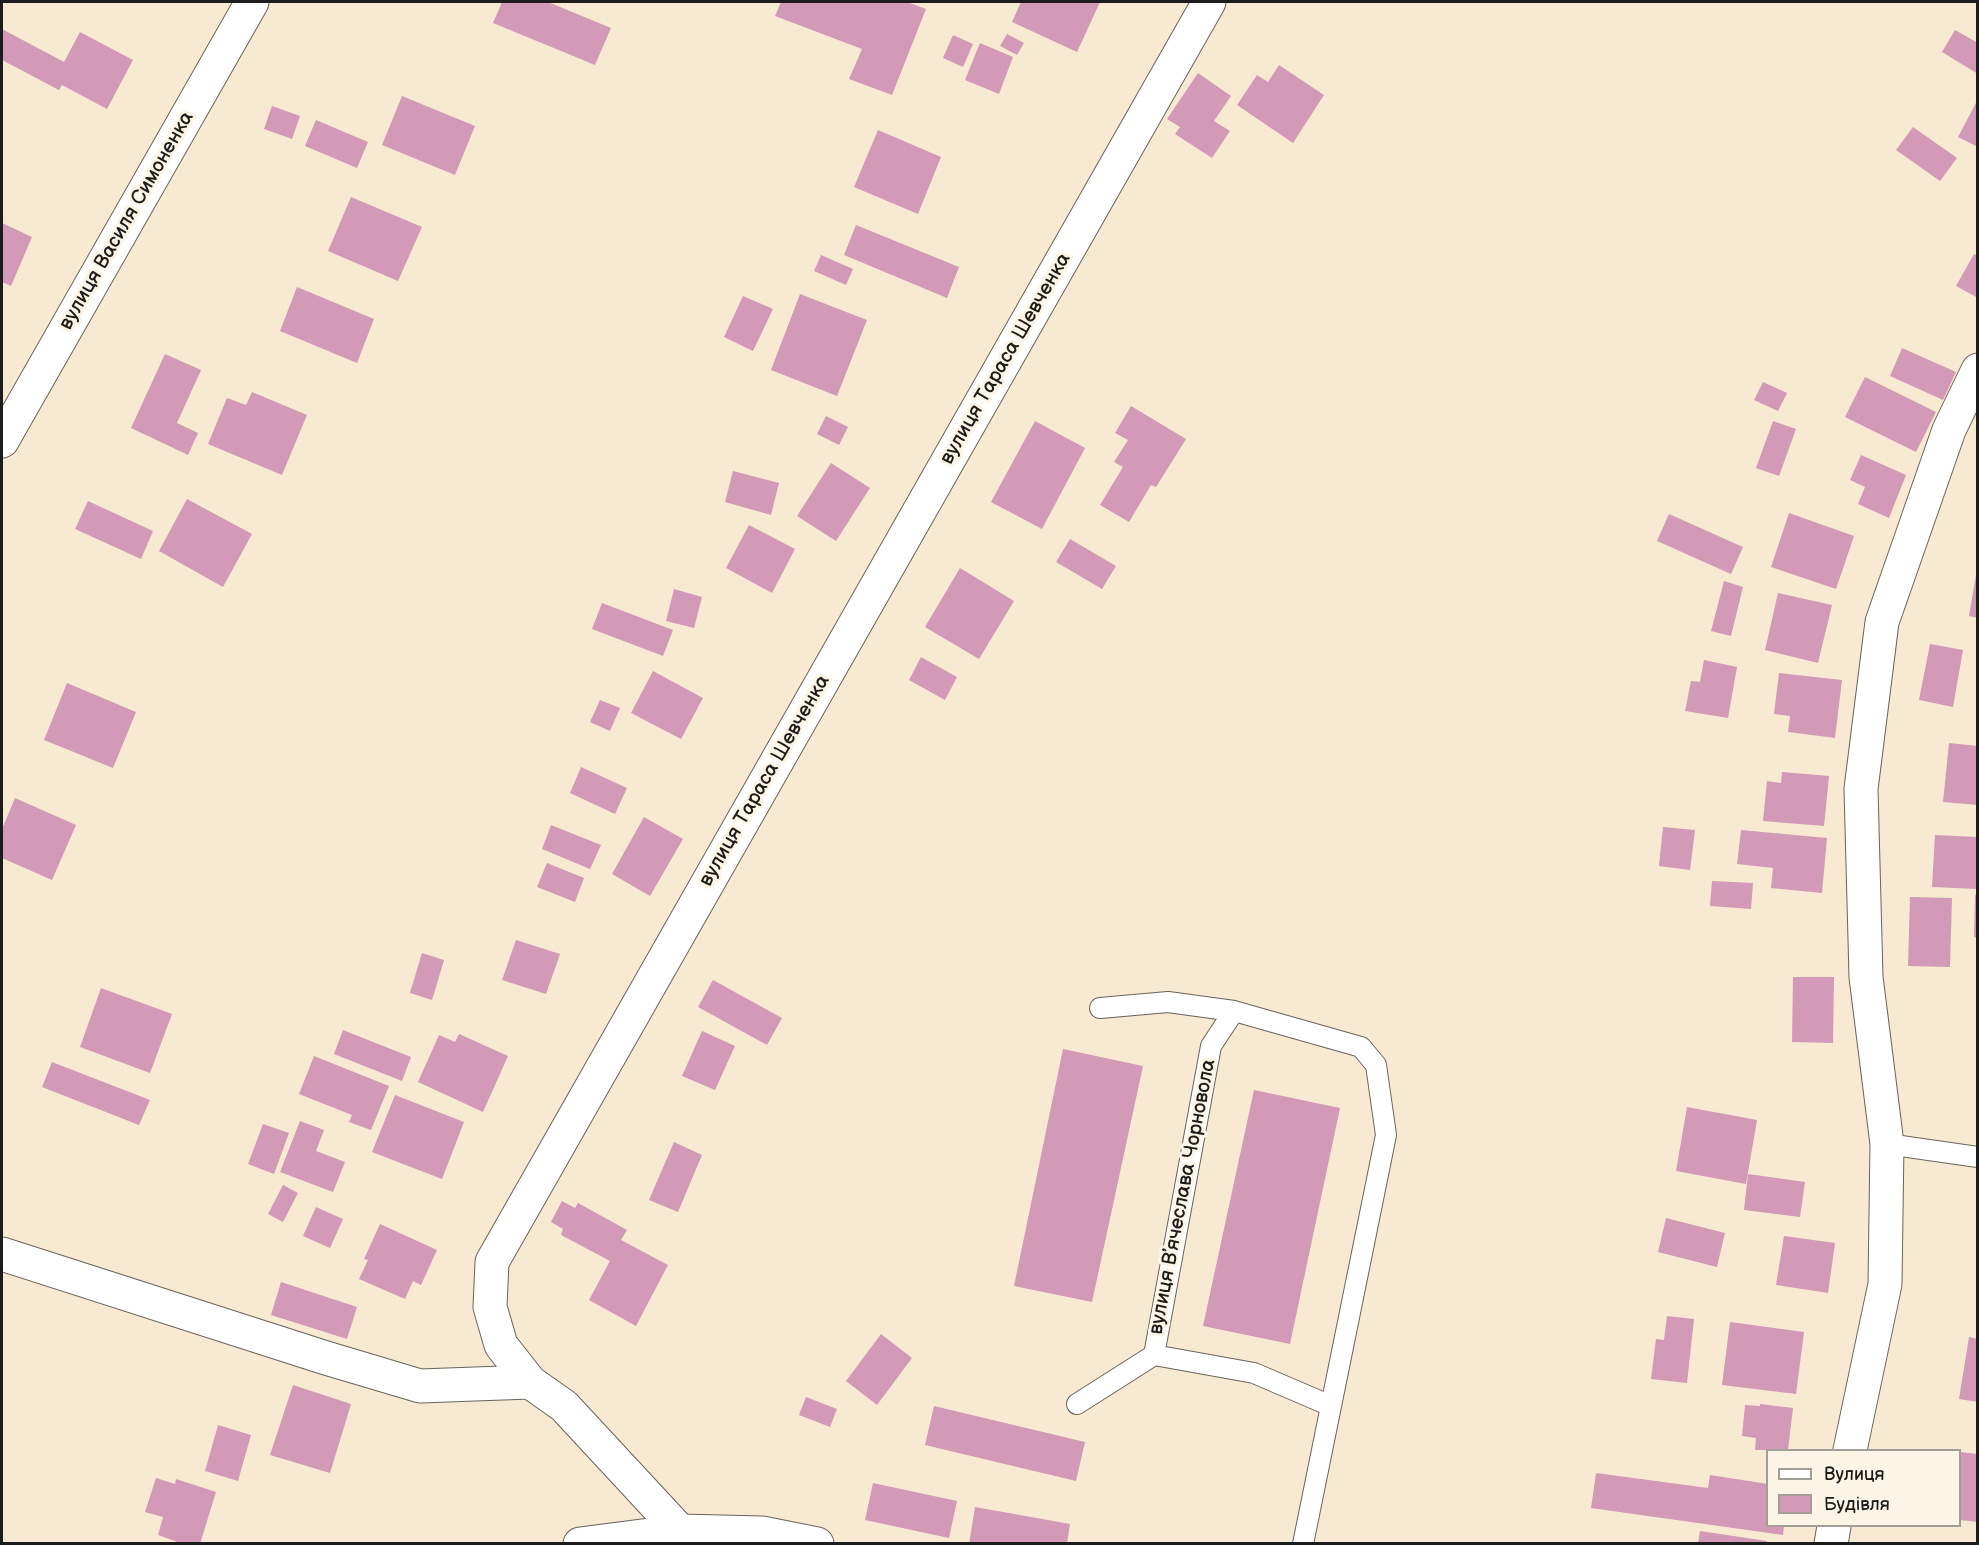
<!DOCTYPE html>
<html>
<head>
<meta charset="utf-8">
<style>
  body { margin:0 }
  #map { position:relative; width:1979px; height:1545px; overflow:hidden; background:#f7e9d2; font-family:"Balsamiq Sans",sans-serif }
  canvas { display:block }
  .frame { position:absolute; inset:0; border:3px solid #1c1c1c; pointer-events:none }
  .legend { position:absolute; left:1766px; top:1449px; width:195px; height:78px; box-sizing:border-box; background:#fcf5e5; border:2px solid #a29e95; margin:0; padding:8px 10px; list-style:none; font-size:18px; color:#1c1c1c }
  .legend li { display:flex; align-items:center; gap:12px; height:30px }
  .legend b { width:30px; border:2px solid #a29e95 }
</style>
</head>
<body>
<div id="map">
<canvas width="1979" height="1545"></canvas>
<div class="frame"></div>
<ul class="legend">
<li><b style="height:8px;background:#fff"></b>Вулиця</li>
<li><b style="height:16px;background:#d29ab6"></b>Будівля</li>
</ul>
</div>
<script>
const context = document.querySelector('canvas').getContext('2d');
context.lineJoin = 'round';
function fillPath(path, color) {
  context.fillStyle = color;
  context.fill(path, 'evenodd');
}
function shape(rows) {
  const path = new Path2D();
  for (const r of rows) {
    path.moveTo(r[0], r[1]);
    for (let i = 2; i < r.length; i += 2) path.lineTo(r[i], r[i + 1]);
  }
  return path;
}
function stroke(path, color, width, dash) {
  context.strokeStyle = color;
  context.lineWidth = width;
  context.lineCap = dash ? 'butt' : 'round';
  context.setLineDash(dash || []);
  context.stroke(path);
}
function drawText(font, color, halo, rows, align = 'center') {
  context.font = font + ' "Balsamiq Sans",sans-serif';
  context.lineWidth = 6;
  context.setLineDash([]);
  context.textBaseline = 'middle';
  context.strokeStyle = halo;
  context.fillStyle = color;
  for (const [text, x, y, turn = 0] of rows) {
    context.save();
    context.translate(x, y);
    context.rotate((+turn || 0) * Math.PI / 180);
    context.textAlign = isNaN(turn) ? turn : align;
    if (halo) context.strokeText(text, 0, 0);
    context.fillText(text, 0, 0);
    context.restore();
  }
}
fillPath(shape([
  [502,2,548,2,611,28,595,65,493,23],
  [781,2,907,2,926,9,892,95,849,79,862,49,775,16],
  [1021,2,1100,2,1077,52,1012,22],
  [2,29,64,62,80,32,133,60,107,109,62,85,59,90,2,60],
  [1955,30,1978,43,1978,74,1942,52],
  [1007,34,1024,43,1017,55,1000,46],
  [953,35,973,44,963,67,943,58],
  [980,43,1013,57,999,94,965,80],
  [1279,65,1324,95,1293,143,1237,105,1257,75,1268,82],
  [1198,73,1231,96,1214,121,1230,131,1212,158,1175,134,1180,127,1167,119],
  [402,96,475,126,455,175,382,145],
  [1978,99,1978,147,1958,137],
  [272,106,300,116,292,139,264,129],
  [316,120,368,142,357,168,305,146],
  [1913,127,1957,158,1940,181,1896,150],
  [878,130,941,157,918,214,854,187],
  [351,197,422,227,398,281,328,251],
  [2,223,32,237,11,286,2,282],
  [856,225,959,267,947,298,844,255],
  [1974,254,1978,256,1978,298,1956,286],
  [821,255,853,269,846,285,814,271],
  [297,287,374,319,357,363,280,331],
  [800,294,867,320,837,396,771,370],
  [743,296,773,309,753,351,724,337],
  [1902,348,1956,372,1943,400,1890,376],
  [165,354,201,370,177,423,198,433,188,455,131,428],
  [1865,377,1936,412,1916,452,1845,417],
  [1763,382,1787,393,1778,411,1754,400],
  [252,392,307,415,282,475,208,444,227,398,246,405],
  [1131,406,1186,439,1156,487,1151,485,1129,522,1100,505,1123,467,1114,462,1128,440,1115,433],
  [826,416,848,427,839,445,817,434],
  [1035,421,1085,448,1042,529,991,502],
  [1773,421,1796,429,1779,476,1756,468],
  [1861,455,1906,475,1889,518,1858,504,1865,487,1850,480],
  [831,463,870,488,836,541,797,516],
  [733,471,779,483,771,515,725,502],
  [187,499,252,534,223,587,159,551],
  [88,501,153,531,141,559,75,529],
  [1789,513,1854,536,1836,589,1771,567],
  [1669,514,1743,547,1731,574,1657,541],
  [749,525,795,549,772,593,726,568],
  [1070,539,1116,566,1102,589,1056,562],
  [960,568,1014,601,979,659,925,627],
  [1976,575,1978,575,1978,618,1969,616],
  [1724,581,1743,587,1731,636,1711,631],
  [674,589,702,597,694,628,666,621],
  [1778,593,1832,605,1818,663,1765,650],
  [602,603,673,630,663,656,592,629],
  [1930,644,1963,650,1953,707,1919,700],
  [921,657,957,677,945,700,909,680],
  [1704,660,1737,667,1728,718,1685,711,1691,681,1700,682],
  [653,671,703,698,681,739,631,713],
  [1779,673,1842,680,1835,738,1788,732,1790,716,1774,714],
  [67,683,136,712,113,768,44,740],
  [600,700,620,708,610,731,590,722],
  [1949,743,1978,746,1978,805,1943,802],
  [581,767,627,788,615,814,570,793],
  [1782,772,1829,776,1824,826,1763,821,1767,781,1781,783],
  [15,798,76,825,52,880,2,858,2,829],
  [644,817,683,839,650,896,612,874],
  [551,825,601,845,590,869,542,849],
  [1663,827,1695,830,1690,870,1659,866],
  [1741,830,1827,838,1822,893,1771,888,1773,868,1737,864],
  [1935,835,1978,837,1977,889,1932,887],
  [547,863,584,878,575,902,537,887],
  [1712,881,1753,883,1751,909,1710,906],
  [1975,895,1978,895,1978,938,1974,937],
  [1910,897,1952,898,1950,967,1908,966],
  [516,940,560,954,546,994,502,980],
  [422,953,444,960,432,1000,410,993],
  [1793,977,1834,977,1833,1043,1792,1042],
  [713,980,782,1018,767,1045,698,1007],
  [101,988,172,1014,150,1073,80,1047],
  [343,1030,411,1057,402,1081,334,1054],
  [702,1031,735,1046,715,1090,682,1076],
  [459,1034,508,1056,483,1112,418,1082,439,1035,455,1042],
  [1063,1049,1143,1066,1092,1302,1014,1286],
  [314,1056,389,1086,371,1130,349,1122,352,1115,299,1094],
  [52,1062,150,1100,139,1125,42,1087],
  [1254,1090,1340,1108,1290,1344,1203,1326],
  [395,1095,464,1122,442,1179,372,1152],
  [1687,1107,1757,1120,1746,1184,1676,1171],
  [300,1121,324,1130,316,1151,345,1162,333,1192,280,1172],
  [263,1124,289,1133,274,1174,248,1164],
  [674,1142,702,1155,678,1212,649,1200],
  [1748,1174,1805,1182,1800,1217,1744,1210],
  [283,1185,298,1193,283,1222,268,1214],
  [562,1201,575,1208,578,1203,627,1230,621,1240,668,1265,636,1326,589,1300,610,1261,561,1235,563,1229,551,1222],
  [316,1207,343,1219,330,1248,303,1236],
  [1666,1218,1725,1233,1717,1267,1658,1252],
  [380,1224,437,1250,421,1285,413,1281,405,1299,359,1279,368,1260,364,1259],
  [1784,1236,1835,1243,1828,1293,1776,1285],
  [281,1282,357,1307,347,1339,271,1315],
  [1667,1316,1694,1319,1687,1383,1651,1379,1656,1339,1664,1340],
  [1730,1322,1804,1332,1796,1394,1722,1385],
  [881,1334,912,1358,877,1405,846,1381],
  [1969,1337,1978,1339,1978,1402,1959,1399],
  [293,1385,351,1404,330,1473,270,1455],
  [806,1397,837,1409,830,1427,799,1415],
  [1760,1404,1793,1408,1788,1450,1755,1450,1756,1438,1742,1436,1745,1405,1760,1406],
  [934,1406,1085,1442,1076,1481,925,1445],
  [218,1425,251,1435,238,1481,205,1471],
  [1960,1452,1978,1454,1978,1522,1960,1520],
  [1596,1473,1708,1488,1710,1475,1768,1484,1768,1526,1784,1526,1783,1535,1591,1508],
  [156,1478,175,1484,176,1479,216,1492,200,1544,183,1544,158,1535,163,1517,145,1512],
  [873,1483,957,1501,949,1538,865,1520],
  [975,1507,1070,1524,1067,1544,969,1544],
  [1700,1531,1767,1541,1766,1544,1698,1544]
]), '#d29ab6');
const service = shape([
  [1100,1008,1168,1002,1234,1011,1361,1047,1376,1065,1386,1135,1303,1544],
  [1887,1144,1978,1157],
  [1154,1355,1211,1046,1234,1011],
  [1077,1404,1154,1355,1254,1373,1331,1406]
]);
const minor = shape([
  [2,441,252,2],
  [2,1254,326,1358,420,1386,530,1382],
  [680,1531,564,1406,530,1382,501,1345,490,1307,492,1262,1209,2]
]);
const tertiary = shape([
  [1850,1450,1885,1284,1887,1144,1866,977,1861,789,1882,622,1949,430,1978,370],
  [580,1544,680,1531,762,1533,817,1544],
  [1831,1544,1834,1526]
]);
stroke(service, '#69645c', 22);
stroke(minor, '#69645c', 35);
stroke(tertiary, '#69645c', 35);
stroke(service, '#fff', 20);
stroke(minor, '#fff', 33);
stroke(tertiary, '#fff', 33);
drawText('20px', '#1c1c1c', '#fcf5e5', [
  ["вулиця Василя Симоненка",127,221,-60],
  ["вулиця Тараса Шевченка",1006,359,-60],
  ["вулиця Тараса Шевченка",765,781,-60],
  ["вулиця Вʼячеслава Чорновола",1183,1197,-79]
]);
</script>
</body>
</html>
